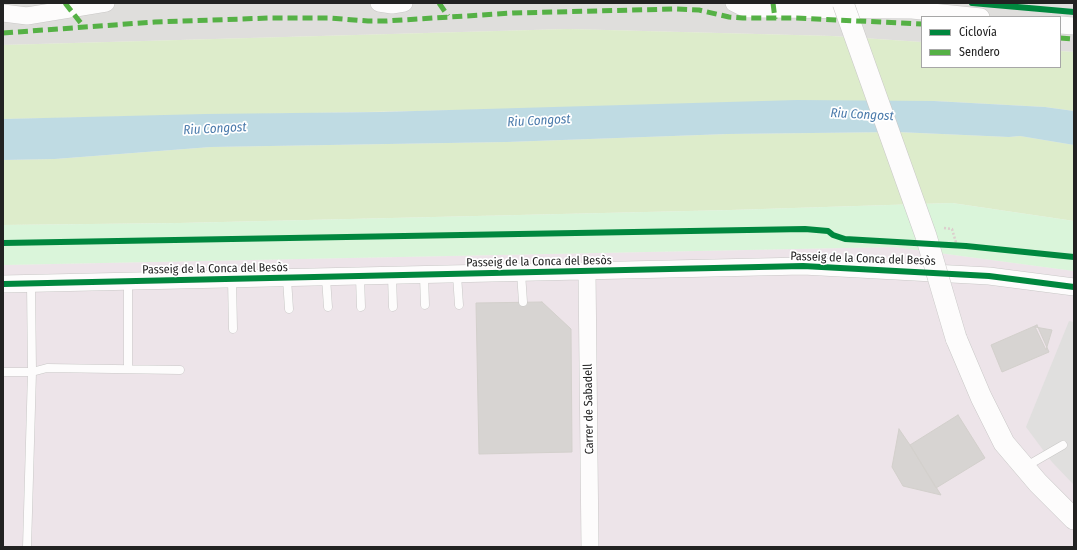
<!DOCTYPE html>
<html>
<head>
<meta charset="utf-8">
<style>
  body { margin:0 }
  #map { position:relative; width:1077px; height:550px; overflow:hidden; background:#f0eeeb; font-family:"Fira Sans Condensed",sans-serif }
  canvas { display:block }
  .frame { position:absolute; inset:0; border:4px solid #222; pointer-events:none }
  .legend { position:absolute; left:921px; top:16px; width:140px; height:52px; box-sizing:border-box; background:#fff; border:1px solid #a7a7a7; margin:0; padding:5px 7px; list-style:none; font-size:12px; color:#222 }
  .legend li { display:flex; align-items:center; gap:8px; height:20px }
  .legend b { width:20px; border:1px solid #a7a7a7 }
</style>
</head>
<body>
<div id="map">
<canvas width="1077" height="550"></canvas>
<div class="frame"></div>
<ul class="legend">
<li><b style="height:5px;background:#00873e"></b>Ciclovía</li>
<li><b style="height:5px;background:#55b145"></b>Sendero</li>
</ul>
</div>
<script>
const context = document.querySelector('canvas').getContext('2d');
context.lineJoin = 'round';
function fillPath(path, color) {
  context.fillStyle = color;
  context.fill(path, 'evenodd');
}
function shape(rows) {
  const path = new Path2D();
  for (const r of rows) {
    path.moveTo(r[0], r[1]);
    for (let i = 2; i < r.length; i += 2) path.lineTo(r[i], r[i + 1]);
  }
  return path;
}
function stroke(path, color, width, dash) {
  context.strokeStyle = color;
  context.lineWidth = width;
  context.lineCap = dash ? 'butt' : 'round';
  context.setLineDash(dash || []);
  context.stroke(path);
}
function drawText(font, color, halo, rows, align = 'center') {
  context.font = font + ' "Fira Sans Condensed",sans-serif';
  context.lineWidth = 3.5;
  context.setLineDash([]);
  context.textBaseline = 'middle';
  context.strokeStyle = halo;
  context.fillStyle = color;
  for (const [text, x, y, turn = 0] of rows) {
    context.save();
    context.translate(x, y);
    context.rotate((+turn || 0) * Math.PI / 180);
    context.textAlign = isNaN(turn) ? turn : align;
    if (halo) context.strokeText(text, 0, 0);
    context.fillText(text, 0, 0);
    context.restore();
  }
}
fillPath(shape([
  [3,3,1074,3,1074,52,1060,51,1060,17,922,17,922,42,832,36,568,29,3,45]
]), '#dfdedc');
fillPath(shape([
  [894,247,1074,271,1074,547,3,547,3,265]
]), '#ede4e9');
fillPath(shape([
  [568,29,832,36,922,42,922,67,1060,67,1060,51,1074,52,1074,111,1045,107,934,101,3,119,3,45],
  [897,132,1009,137,1020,136,1074,145,1074,221,952,203,731,210,180,223,3,225,3,160,55,159,211,147,507,142,728,134]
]), '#ddeccb');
fillPath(shape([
  [952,203,1074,221,1074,271,894,247,3,265,3,225,180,223,731,210]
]), '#daf5da');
fillPath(shape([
  [1069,321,1074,322,1074,485,1052,462,1026,427]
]), '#e0dfde');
fillPath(shape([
  [797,100,934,101,1045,107,1074,111,1074,145,1020,136,1009,137,897,132,728,134,507,142,211,147,55,159,3,160,3,119,205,114,380,112]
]), '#bfdbe3');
const building = shape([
  [542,302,571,329,572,452,479,454,476,303,542,302],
  [1037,325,1049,352,1002,372,991,345,1037,325],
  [1035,327,1052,330,1046,350,1035,327],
  [958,415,985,458,936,488,910,445,958,415],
  [899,429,910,445,941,495,903,486,892,467,899,429]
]);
fillPath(building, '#d7d4d2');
stroke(building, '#d3d0cc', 1);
const service = shape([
  [521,273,523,302],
  [457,275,459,305],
  [392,276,393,307],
  [424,276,425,305],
  [360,277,361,307],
  [326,278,328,307],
  [232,279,233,329],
  [287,279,289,309],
  [128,368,128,281],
  [3,372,32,372,47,368,180,370],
  [1025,467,1063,445],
  [27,547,32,372,31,284]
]);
const minor = shape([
  [379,3,392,5,404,3],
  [734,3,746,9,912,10,981,17],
  [3,13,27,16,106,3],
  [1060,25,1074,26],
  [587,272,590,547],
  [3,284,803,266,989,276,1074,287]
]);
const tertiary = shape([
  [956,338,981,397,1004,443,1038,483,1074,519]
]);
stroke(service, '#c9c8c7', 9);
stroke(minor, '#c9c8c7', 18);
stroke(tertiary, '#c9c8c7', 22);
stroke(shape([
  [944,228,952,229,957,246]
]), '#dccecd', 2.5, [2, 2]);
stroke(service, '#fdfcfc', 8);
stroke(minor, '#fdfcfc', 17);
stroke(tertiary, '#fdfcfc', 21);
const tertiaryBridge = shape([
  [843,3,926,236,956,338]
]);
stroke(tertiaryBridge, '#c9c8c7', 22, []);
stroke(tertiaryBridge, '#fdfcfc', 21);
stroke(shape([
  [65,3,84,27],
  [439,3,448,16],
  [773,3,775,19],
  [3,33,155,22,270,18,329,18,368,21,386,21,513,13,675,9,699,10,729,17,743,18,795,18,922,24],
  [1060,38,1074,39]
]), '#55b145', 5, [10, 5]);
stroke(shape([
  [972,3,1074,12],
  [3,243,805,229,828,231,833,235,845,239,966,246,1074,257],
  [3,284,803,266,989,276,1074,287]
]), '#00873e', 6);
drawText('12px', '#222', '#fff', [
  ["Passeig de la Conca del Besòs",863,259,2],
  ["Passeig de la Conca del Besòs",539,262,-1],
  ["Passeig de la Conca del Besòs",215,269,-1],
  ["Carrer de Sabadell",589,409,-91]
]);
drawText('italic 13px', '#4a7aab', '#fff', [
  ["Riu Congost",862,115,3],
  ["Riu Congost",539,121,-3],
  ["Riu Congost",215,129,-3]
]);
</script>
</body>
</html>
